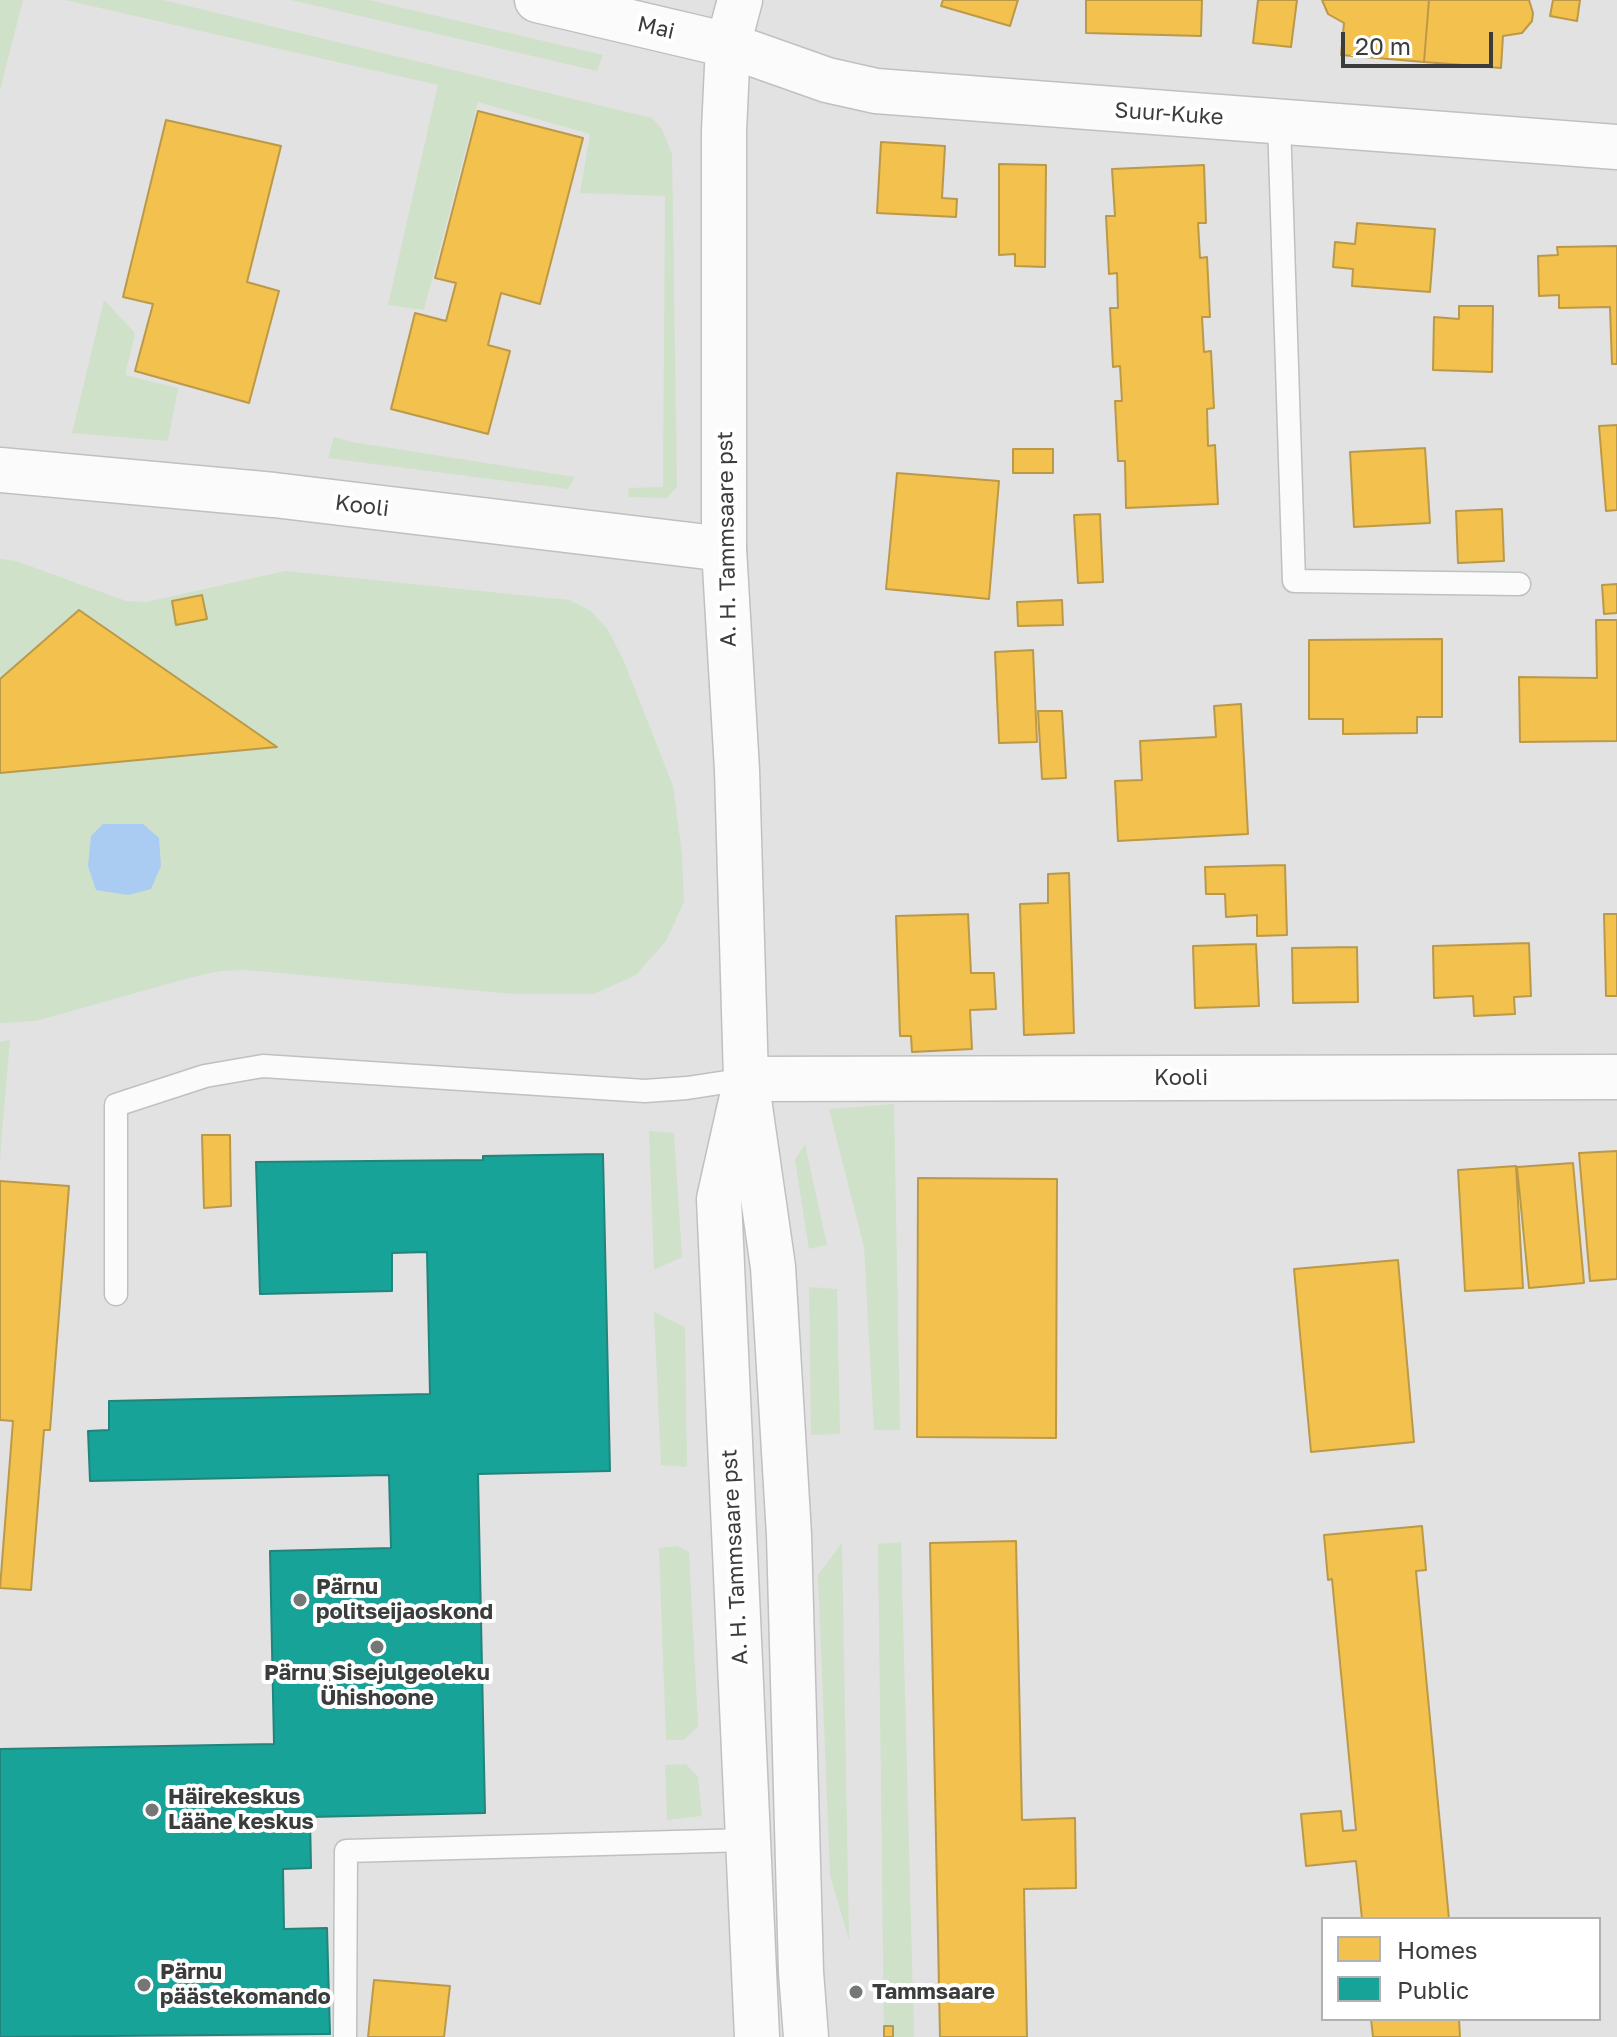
<!DOCTYPE html>
<html>
<head>
<meta charset="utf-8">
<style>
  body { margin:0 }
  #map { position:relative; width:1617px; height:2037px; overflow:hidden; background:#e2e2e3; font-family:"Golos Text",sans-serif }
  canvas { display:block }
  .legend { position:absolute; left:1321px; top:1917px; width:280px; height:104px; box-sizing:border-box; background:#fff; border:2px solid #b1b1b1; margin:0; padding:10px 14px; list-style:none; font-size:24px; color:#3b3c3c }
  .legend li { display:flex; align-items:center; gap:16px; height:40px }
  .legend b { width:40px; border:2px solid #b1b1b1 }
  .scale { position:absolute; left:1341px; top:32px; width:152px; height:36px; box-sizing:border-box; border:4px solid #3b3c3c; border-top:0; padding-left:10px; font-size:24px; line-height:28px; white-space:nowrap; color:#3b3c3c; -webkit-text-stroke:6px #fff; paint-order:stroke }
</style>
</head>
<body>
<div id="map">
<canvas width="1617" height="2037"></canvas>
<ul class="legend">
<li><b style="height:22px;background:#f2c14e"></b>Homes</li>
<li><b style="height:22px;background:#17a398"></b>Public</li>
</ul>
<div class="scale">20 m</div>
</div>
<script>
const context = document.querySelector('canvas').getContext('2d');
context.lineJoin = 'round';
function fillPath(path, color) {
  context.fillStyle = color;
  context.fill(path, 'evenodd');
}
function shape(rows) {
  const path = new Path2D();
  for (const r of rows) {
    path.moveTo(r[0], r[1]);
    for (let i = 2; i < r.length; i += 2) path.lineTo(r[i], r[i + 1]);
  }
  return path;
}
function stroke(path, color, width, dash) {
  context.strokeStyle = color;
  context.lineWidth = width;
  context.lineCap = dash ? 'butt' : 'round';
  context.setLineDash(dash || []);
  context.stroke(path);
}
function drawText(font, color, halo, rows, align = 'center') {
  context.font = font + ' "Golos Text",sans-serif';
  context.lineWidth = 8;
  context.setLineDash([]);
  context.textBaseline = 'middle';
  context.strokeStyle = halo;
  context.fillStyle = color;
  for (const [text, x, y, turn = 0] of rows) {
    context.save();
    context.translate(x, y);
    context.rotate((+turn || 0) * Math.PI / 180);
    context.textAlign = isNaN(turn) ? turn : align;
    if (halo) context.strokeText(text, 0, 0);
    context.fillText(text, 0, 0);
    context.restore();
  }
}
fillPath(shape([
  [0,0,23,0,0,90],
  [65,0,163,0,652,118,662,129,672,154,677,487,667,498,629,497,628,488,663,487,665,196,580,193,590,134,478,102,424,310,388,305,438,85],
  [291,0,369,0,603,55,597,71],
  [104,300,135,333,125,375,178,388,168,441,72,433],
  [334,437,352,442,575,477,568,489,328,458],
  [0,559,16,561,126,601,146,602,285,571,569,600,591,611,608,630,623,659,673,786,682,854,684,902,666,941,636,975,594,994,514,994,246,970,220,971,189,978,36,1021,0,1023],
  [10,1040,1,1144,0,1166,0,1042],
  [894,1104,900,1430,874,1430,864,1247,829,1109],
  [649,1131,674,1133,682,1257,654,1270],
  [805,1144,827,1245,809,1249,795,1160],
  [809,1287,837,1289,840,1434,811,1435],
  [654,1312,685,1327,687,1467,661,1465],
  [901,1542,914,2037,884,2037,878,1544],
  [842,1543,849,1940,830,1875,818,1575],
  [677,1546,689,1552,698,1726,684,1740,666,1740,659,1548],
  [686,1764,698,1777,702,1816,667,1820,665,1765]
]), '#cfe1c8');
fillPath(shape([
  [103,824,143,824,159,838,161,866,151,889,128,895,96,890,88,866,91,836]
]), '#abccf2');
const homes = shape([
  [943,0,1018,0,1010,26,941,6,943,0],
  [1086,0,1202,0,1201,36,1086,33,1086,0],
  [1258,0,1297,0,1291,47,1253,43,1258,0],
  [1322,0,1429,0,1424,62,1341,55,1344,23,1328,14,1322,0],
  [1429,0,1529,0,1533,13,1532,21,1522,33,1503,36,1501,68,1424,62,1429,0],
  [1553,0,1580,0,1577,21,1550,16,1553,0],
  [478,111,583,138,540,304,501,293,488,345,510,351,488,434,391,409,415,313,446,321,456,283,435,278,478,111],
  [166,120,281,146,247,282,279,291,249,403,135,371,153,304,123,297,166,120],
  [881,142,945,146,942,198,957,199,956,217,877,213,881,142],
  [999,164,1046,165,1045,267,1015,266,1015,254,999,255,999,164],
  [1204,165,1206,223,1198,223,1200,258,1207,257,1210,317,1202,317,1204,352,1211,351,1214,408,1207,409,1208,446,1215,445,1218,504,1126,508,1125,461,1118,461,1115,401,1122,401,1120,366,1113,367,1110,308,1118,308,1117,273,1109,274,1106,216,1115,216,1112,169,1204,165],
  [1357,223,1435,229,1430,292,1352,286,1353,269,1333,267,1335,242,1355,244,1357,223],
  [1617,246,1617,364,1612,364,1610,307,1559,308,1559,295,1539,296,1538,256,1558,255,1557,247,1617,246],
  [1459,306,1493,306,1492,372,1433,370,1434,317,1459,319,1459,306],
  [1617,425,1617,510,1606,511,1599,426,1617,425],
  [1425,448,1430,523,1354,527,1350,452,1425,448],
  [1013,449,1053,449,1053,473,1013,473,1013,449],
  [897,473,999,481,989,599,886,589,897,473],
  [1502,509,1504,561,1458,563,1456,511,1502,509],
  [1100,514,1103,582,1078,583,1074,515,1100,514],
  [1617,584,1617,613,1604,614,1602,585,1617,584],
  [202,595,207,619,176,625,172,601,202,595],
  [1062,600,1063,625,1018,626,1017,602,1062,600],
  [79,610,277,747,0,773,0,679,79,610],
  [1596,620,1617,620,1617,741,1520,742,1519,677,1597,678,1596,620],
  [1442,639,1442,717,1417,717,1417,733,1343,734,1343,719,1309,719,1309,640,1442,639],
  [1033,650,1037,742,999,743,995,652,1033,650],
  [1241,704,1248,834,1118,841,1115,781,1142,780,1140,741,1216,737,1214,706,1241,704],
  [1038,711,1062,711,1066,778,1042,779,1038,711],
  [1285,865,1287,935,1257,936,1257,915,1226,917,1225,894,1206,894,1205,867,1285,865],
  [1069,873,1074,1033,1024,1035,1020,904,1048,903,1048,874,1069,873],
  [968,914,971,973,994,973,996,1009,970,1010,972,1049,912,1052,911,1036,900,1036,896,916,968,914],
  [1604,914,1617,914,1617,996,1606,996,1604,914],
  [1529,943,1531,996,1514,997,1515,1014,1474,1016,1473,996,1434,998,1433,946,1529,943],
  [1256,944,1259,1006,1195,1008,1193,946,1256,944],
  [1357,947,1358,1002,1293,1003,1292,948,1357,947],
  [202,1135,230,1135,231,1206,204,1208,202,1135],
  [1617,1151,1617,1279,1590,1281,1579,1153,1617,1151],
  [1573,1163,1584,1283,1529,1288,1517,1167,1573,1163],
  [1516,1166,1523,1288,1465,1291,1458,1170,1516,1166],
  [918,1178,1057,1179,1056,1438,917,1437,918,1178],
  [0,1181,69,1186,50,1430,44,1430,31,1590,0,1588,13,1421,0,1420,0,1181],
  [1398,1260,1414,1442,1311,1452,1294,1269,1398,1260],
  [1422,1526,1426,1570,1416,1571,1449,1919,1362,1919,1356,1861,1306,1866,1301,1814,1341,1811,1343,1831,1356,1830,1332,1579,1328,1580,1324,1535,1422,1526],
  [1016,1541,1022,1820,1075,1818,1076,1888,1024,1889,1027,2037,940,2037,930,1543,1016,1541],
  [374,1980,450,1986,444,2037,368,2037,374,1980],
  [1371,2019,1459,2019,1460,2037,1373,2037,1371,2019],
  [884,2026,893,2026,893,2037,884,2037,884,2026]
]);
fillPath(homes, '#f2c14e');
stroke(homes, '#bb9949', 2);
const public = shape([
  [603,1154,610,1471,478,1474,485,1813,310,1817,311,1868,283,1869,284,1929,327,1928,330,2034,0,2037,0,1749,274,1744,270,1551,391,1548,389,1475,90,1481,88,1431,109,1430,109,1401,430,1394,427,1252,392,1253,392,1291,260,1294,256,1162,483,1160,483,1156,603,1154]
]);
fillPath(public, '#17a398');
stroke(public, '#22847c', 2);
const service = shape([
  [1279,122,1294,581,1519,584],
  [116,1294,116,1105,205,1076,263,1066,645,1091,687,1088,746,1079],
  [345,2037,346,1851,748,1840]
]);
const minor = shape([
  [728,45,827,80,876,91,1617,147],
  [0,470,274,495,724,549],
  [746,1079,1617,1077]
]);
const tertiary = shape([
  [537,0,728,45],
  [740,0,728,45,724,131,724,549,737,770,746,1079,773,1267,789,1535,801,1972,806,2037],
  [741,1101,719,1199,757,2037]
]);
stroke(service, '#bfc0c0', 25);
stroke(minor, '#bfc0c0', 47);
stroke(tertiary, '#bfc0c0', 47);
stroke(service, '#fbfbfb', 22);
stroke(minor, '#fbfbfb', 44);
stroke(tertiary, '#fbfbfb', 44);
for (const [x, y, r, color] of [
  [300,1600,8,"#757676"],
  [377,1647,8,"#757676"],
  [152,1810,8,"#757676"],
  [144,1985,8,"#757676"],
  [856,1992,8,"#757676"]
]) {
  const dot = new Path2D();
  dot.arc(x, y, r, 0, 2 * Math.PI);
  context.fillStyle = color;
  context.fill(dot);
  stroke(dot, '#fff', 3);
}
drawText('22px', '#3b3c3c', '#fff', [
  ["Mai",656,28,13],
  ["Suur-Kuke",1169,114,4],
  ["Kooli",362,506,7],
  ["A. H. Tammsaare pst",727,539,-91],
  ["Kooli",1181,1078],
  ["A. H. Tammsaare pst",735,1557,-93]
]);
drawText('bold 22px', '#3b3c3c', '#fff', [
  ["Pärnu",316,1587],
  ["politseijaoskond",316,1612],
  ["Pärnu Sisejulgeoleku",377,1673,"center"],
  ["Ühishoone",377,1698,"center"],
  ["Häirekeskus",168,1797],
  ["Lääne keskus",168,1822],
  ["Pärnu",160,1972],
  ["päästekomando",160,1997],
  ["Tammsaare",872,1992]
], 'left');
</script>
</body>
</html>
